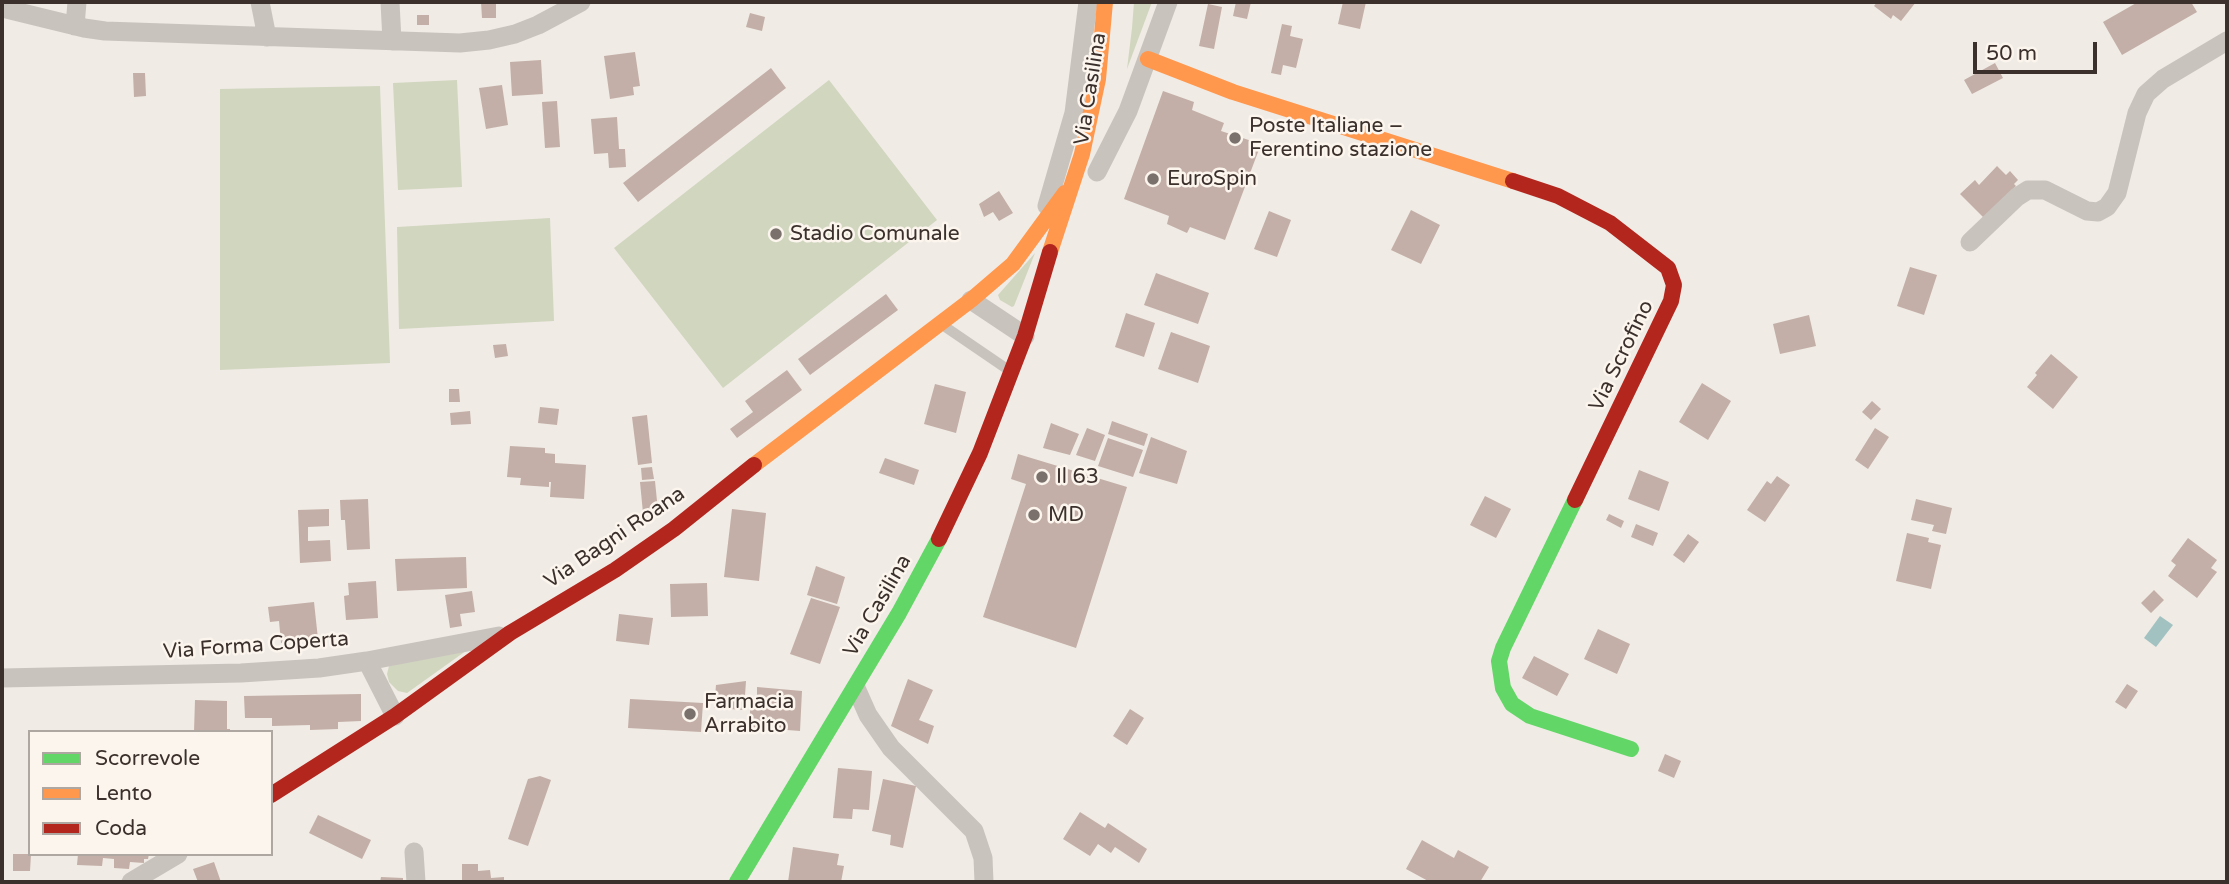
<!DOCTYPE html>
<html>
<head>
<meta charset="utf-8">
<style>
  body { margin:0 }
  #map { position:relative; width:2229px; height:884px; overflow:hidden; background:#f0ebe5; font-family:"Varela Round",sans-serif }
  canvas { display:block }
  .frame { position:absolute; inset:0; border:4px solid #3b302b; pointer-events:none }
  .legend { position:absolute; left:28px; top:730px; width:245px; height:126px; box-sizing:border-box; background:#fbf5ee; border:2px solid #aea6a0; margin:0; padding:9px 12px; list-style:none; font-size:21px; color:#3b302b }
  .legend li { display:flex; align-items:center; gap:14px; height:35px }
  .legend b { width:35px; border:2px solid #aea6a0 }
  .scale { position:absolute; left:1973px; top:42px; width:124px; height:32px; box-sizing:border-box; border:4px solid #3b302b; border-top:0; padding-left:9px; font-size:21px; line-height:24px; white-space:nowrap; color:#3b302b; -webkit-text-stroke:5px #fbf5ee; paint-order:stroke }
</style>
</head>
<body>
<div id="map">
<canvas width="2229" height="884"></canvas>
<div class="frame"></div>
<ul class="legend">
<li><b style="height:9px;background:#63d668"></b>Scorrevole</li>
<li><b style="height:9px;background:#ff974d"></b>Lento</li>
<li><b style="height:9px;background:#b3261e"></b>Coda</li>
</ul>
<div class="scale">50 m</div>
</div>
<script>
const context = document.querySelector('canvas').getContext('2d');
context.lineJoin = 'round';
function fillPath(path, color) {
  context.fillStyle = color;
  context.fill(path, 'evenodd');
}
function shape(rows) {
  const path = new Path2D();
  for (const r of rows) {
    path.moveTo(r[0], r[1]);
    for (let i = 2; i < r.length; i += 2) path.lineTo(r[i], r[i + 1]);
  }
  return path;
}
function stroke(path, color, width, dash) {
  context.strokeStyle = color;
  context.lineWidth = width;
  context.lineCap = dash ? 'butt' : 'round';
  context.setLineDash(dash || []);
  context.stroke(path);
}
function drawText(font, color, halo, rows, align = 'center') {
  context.font = font + ' "Varela Round",sans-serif';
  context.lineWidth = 5;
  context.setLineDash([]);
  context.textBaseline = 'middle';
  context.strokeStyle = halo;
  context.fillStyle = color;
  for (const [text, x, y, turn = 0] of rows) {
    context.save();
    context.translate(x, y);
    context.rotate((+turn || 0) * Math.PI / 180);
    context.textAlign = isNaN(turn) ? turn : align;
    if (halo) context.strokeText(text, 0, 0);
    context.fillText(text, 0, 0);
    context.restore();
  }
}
fillPath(shape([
  [1134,2,1152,2,1127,69,1132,28],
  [457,80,462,187,398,190,393,83],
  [829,80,937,220,723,388,614,248],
  [380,86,390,363,220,370,220,89],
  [550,218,554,321,399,329,397,227],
  [1035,253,1014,306,1012,307,1000,300,998,295],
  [470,648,407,693,398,691,389,682,387,674,389,666]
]), '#d1d6bf');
fillPath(shape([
  [2160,616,2173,625,2156,647,2144,638]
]), '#a1c2c1');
fillPath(shape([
  [481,2,496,2,496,18,482,18],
  [1236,2,1251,2,1247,19,1233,16],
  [1343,2,1366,2,1360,29,1338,24],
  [1877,2,1916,2,1901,21,1893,15,1891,19,1874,6],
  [2138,2,2191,2,2197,12,2122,55,2103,22],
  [1208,4,1222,7,1214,49,1199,46],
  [750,13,765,17,762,31,746,27],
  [417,15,429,15,429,25,417,25],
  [1282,24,1292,26,1290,36,1303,39,1296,68,1283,65,1281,75,1271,73],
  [635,52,640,86,633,87,634,95,610,99,604,56],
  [541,60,543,94,512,96,510,62],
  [1995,63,2003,78,1972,94,1964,80],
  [771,68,786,88,638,202,623,183],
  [133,73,145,73,146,96,134,97],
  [502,85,508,125,486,129,479,88],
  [1163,91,1194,102,1192,110,1224,123,1221,131,1261,144,1225,240,1190,227,1187,233,1167,224,1169,216,1124,199],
  [557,101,560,147,545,148,542,102],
  [617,117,619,149,625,149,626,167,609,168,608,153,594,154,591,119],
  [1997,166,2006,175,2010,171,2018,180,2014,184,2016,186,1984,218,1960,194,1975,180,1979,185],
  [999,191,1013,213,999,221,993,212,984,217,979,204],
  [1411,210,1440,225,1421,264,1391,250],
  [1269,211,1291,220,1277,257,1254,249],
  [1910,267,1937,275,1924,315,1897,306],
  [1156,273,1209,293,1198,324,1144,305],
  [886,294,898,310,810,375,798,359],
  [1126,313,1155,323,1144,357,1115,347],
  [1809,315,1816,346,1780,354,1773,324],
  [1171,332,1210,346,1198,383,1158,369],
  [506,344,508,356,495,358,493,345],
  [2051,354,2078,377,2053,409,2027,387,2037,375,2035,373],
  [787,370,802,390,737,438,730,429,753,412,745,401],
  [1702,383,1731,401,1708,440,1679,422],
  [935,384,966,392,956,433,924,424],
  [449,389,459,389,460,402,449,402],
  [1872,401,1881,409,1871,420,1862,412],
  [540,407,559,409,557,425,538,423],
  [470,411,471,424,451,425,450,413],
  [647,415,652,463,638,465,632,417],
  [1112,421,1148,434,1144,446,1108,434],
  [1051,423,1079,434,1070,455,1043,448],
  [1087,428,1105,435,1095,461,1076,455],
  [1875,428,1889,437,1868,469,1855,460],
  [1151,437,1187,451,1177,484,1139,473],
  [1108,438,1143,450,1133,477,1098,466],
  [510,446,545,448,545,453,555,454,555,463,586,465,584,499,550,497,551,482,549,482,549,487,520,485,521,478,507,477],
  [1018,454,1127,487,1076,648,983,617,1026,484,1011,479],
  [885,458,919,470,914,485,879,473],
  [652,467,654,479,642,480,641,468],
  [1639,470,1669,482,1659,511,1628,499],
  [1777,476,1790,485,1765,522,1747,510,1767,481,1771,484],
  [655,481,658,511,643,513,640,482],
  [1485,496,1511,509,1496,538,1470,525],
  [368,499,370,549,347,550,345,520,341,520,340,500],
  [1916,499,1952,508,1946,534,1932,531,1934,525,1911,520],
  [329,509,329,526,308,527,308,541,330,540,331,561,300,563,298,510],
  [732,509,766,513,759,581,724,577],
  [1609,514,1624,521,1621,528,1606,520],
  [1636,524,1658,533,1653,546,1631,537],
  [1907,533,1929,538,1928,542,1941,545,1931,589,1896,581],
  [1688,534,1699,542,1684,563,1673,555],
  [2188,538,2217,560,2211,568,2217,572,2197,598,2168,576,2176,565,2171,561],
  [466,557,467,588,397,591,395,559],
  [816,566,845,577,837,604,807,595],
  [376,581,378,618,346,620,344,596,349,595,348,583],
  [707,583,708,616,671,617,670,584],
  [2154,590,2164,600,2151,613,2141,603],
  [472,591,475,612,460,614,462,626,450,628,445,595],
  [811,598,840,607,820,664,790,654],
  [314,602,318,639,281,643,279,621,270,622,268,607],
  [619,614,653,618,649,645,616,641],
  [1598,629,1630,644,1617,674,1584,659],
  [1534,656,1569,674,1557,696,1522,678],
  [908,679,933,690,919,720,934,726,928,744,891,726],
  [746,681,744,710,714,708,716,685],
  [2127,684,2138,691,2126,709,2115,702],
  [757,687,802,691,800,731,749,727,751,698,757,699],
  [361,694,361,721,338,722,338,729,310,730,310,725,272,726,272,718,245,718,244,696],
  [630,699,703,703,701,732,628,728],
  [195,700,227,701,227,729,230,729,230,732,194,732],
  [1130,709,1144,718,1127,745,1113,736],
  [1665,754,1681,761,1674,778,1658,771],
  [838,768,872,771,869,810,853,809,852,819,833,818],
  [540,776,551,780,528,846,508,839,528,779],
  [883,779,916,786,903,848,890,845,891,835,872,831],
  [1080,812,1105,828,1108,823,1147,849,1139,863,1115,847,1111,853,1098,844,1090,856,1063,839],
  [318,815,371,840,362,859,309,833],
  [1422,840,1454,858,1458,850,1489,867,1480,882,1430,882,1406,869],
  [793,847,839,854,837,865,844,866,841,882,788,882],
  [13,854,31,854,30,871,13,871],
  [78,854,149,854,148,859,144,859,144,863,130,862,129,869,114,868,114,859,103,858,102,866,77,865],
  [214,862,221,882,198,882,193,869],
  [462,864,478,864,478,871,490,870,491,878,504,877,504,882,462,882],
  [381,877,403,878,403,882,380,882]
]), '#c3afa7');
stroke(shape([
  [944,326,1007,369]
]), '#c9c3be', 10);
stroke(shape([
  [260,2,267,37],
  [390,2,392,41],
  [2,8,84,28,105,31,460,43,489,40,515,34,538,25,581,2],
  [75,26,77,2],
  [1097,172,1128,111,1168,2],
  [1047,206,1074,113,1088,2],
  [1970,242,2017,197,2028,190,2045,190,2087,211,2098,212,2107,207,2117,193,2137,113,2146,94,2163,79,2227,41],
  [971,300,1025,336],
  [367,661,395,716],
  [2,678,241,673,319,668,367,661,499,636],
  [856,688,868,715,891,748,974,831,983,858,984,882],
  [414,852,416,882],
  [131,882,178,854]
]), '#c9c3be', 19);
stroke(shape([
  [1575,500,1503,648,1499,661,1503,688,1512,704,1530,716,1631,749],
  [737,882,899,613,939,539]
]), '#63d668', 16);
stroke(shape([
  [1148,59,1233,92,1513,181],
  [1050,252,1082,154,1098,79,1105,2],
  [754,465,971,300,1013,264,1065,193]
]), '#ff974d', 16);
stroke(shape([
  [1513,181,1558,196,1610,223,1668,268,1674,285,1671,301,1575,500],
  [939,539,980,453,1025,336,1050,252],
  [271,795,395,716,510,633,615,570,674,529,754,465]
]), '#b3261e', 16);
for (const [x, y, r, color] of [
  [1235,138,7,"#7a716c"],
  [1153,179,7,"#7a716c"],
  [776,234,7,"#7a716c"],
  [1042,477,7,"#7a716c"],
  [1034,515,7,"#7a716c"],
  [690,714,7,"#7a716c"]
]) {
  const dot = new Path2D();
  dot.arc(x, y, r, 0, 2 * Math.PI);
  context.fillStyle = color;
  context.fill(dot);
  stroke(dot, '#fbf5ee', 2.5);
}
drawText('21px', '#3b302b', '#fbf5ee', [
  ["Via Casilina",1091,89,-81],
  ["Via Scrofino",1622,356,-64],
  ["Via Bagni Roana",615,538,-34],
  ["Via Casilina",878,606,-60],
  ["Via Forma Coperta",256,646,-4]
]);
drawText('21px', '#3b302b', '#fbf5ee', [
  ["Poste Italiane –",1249,126],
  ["Ferentino stazione",1249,150],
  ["EuroSpin",1167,179],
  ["Stadio Comunale",790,234],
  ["Il 63",1056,477],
  ["MD",1048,515],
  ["Farmacia",704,702],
  ["Arrabito",704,726]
], 'left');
</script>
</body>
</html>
